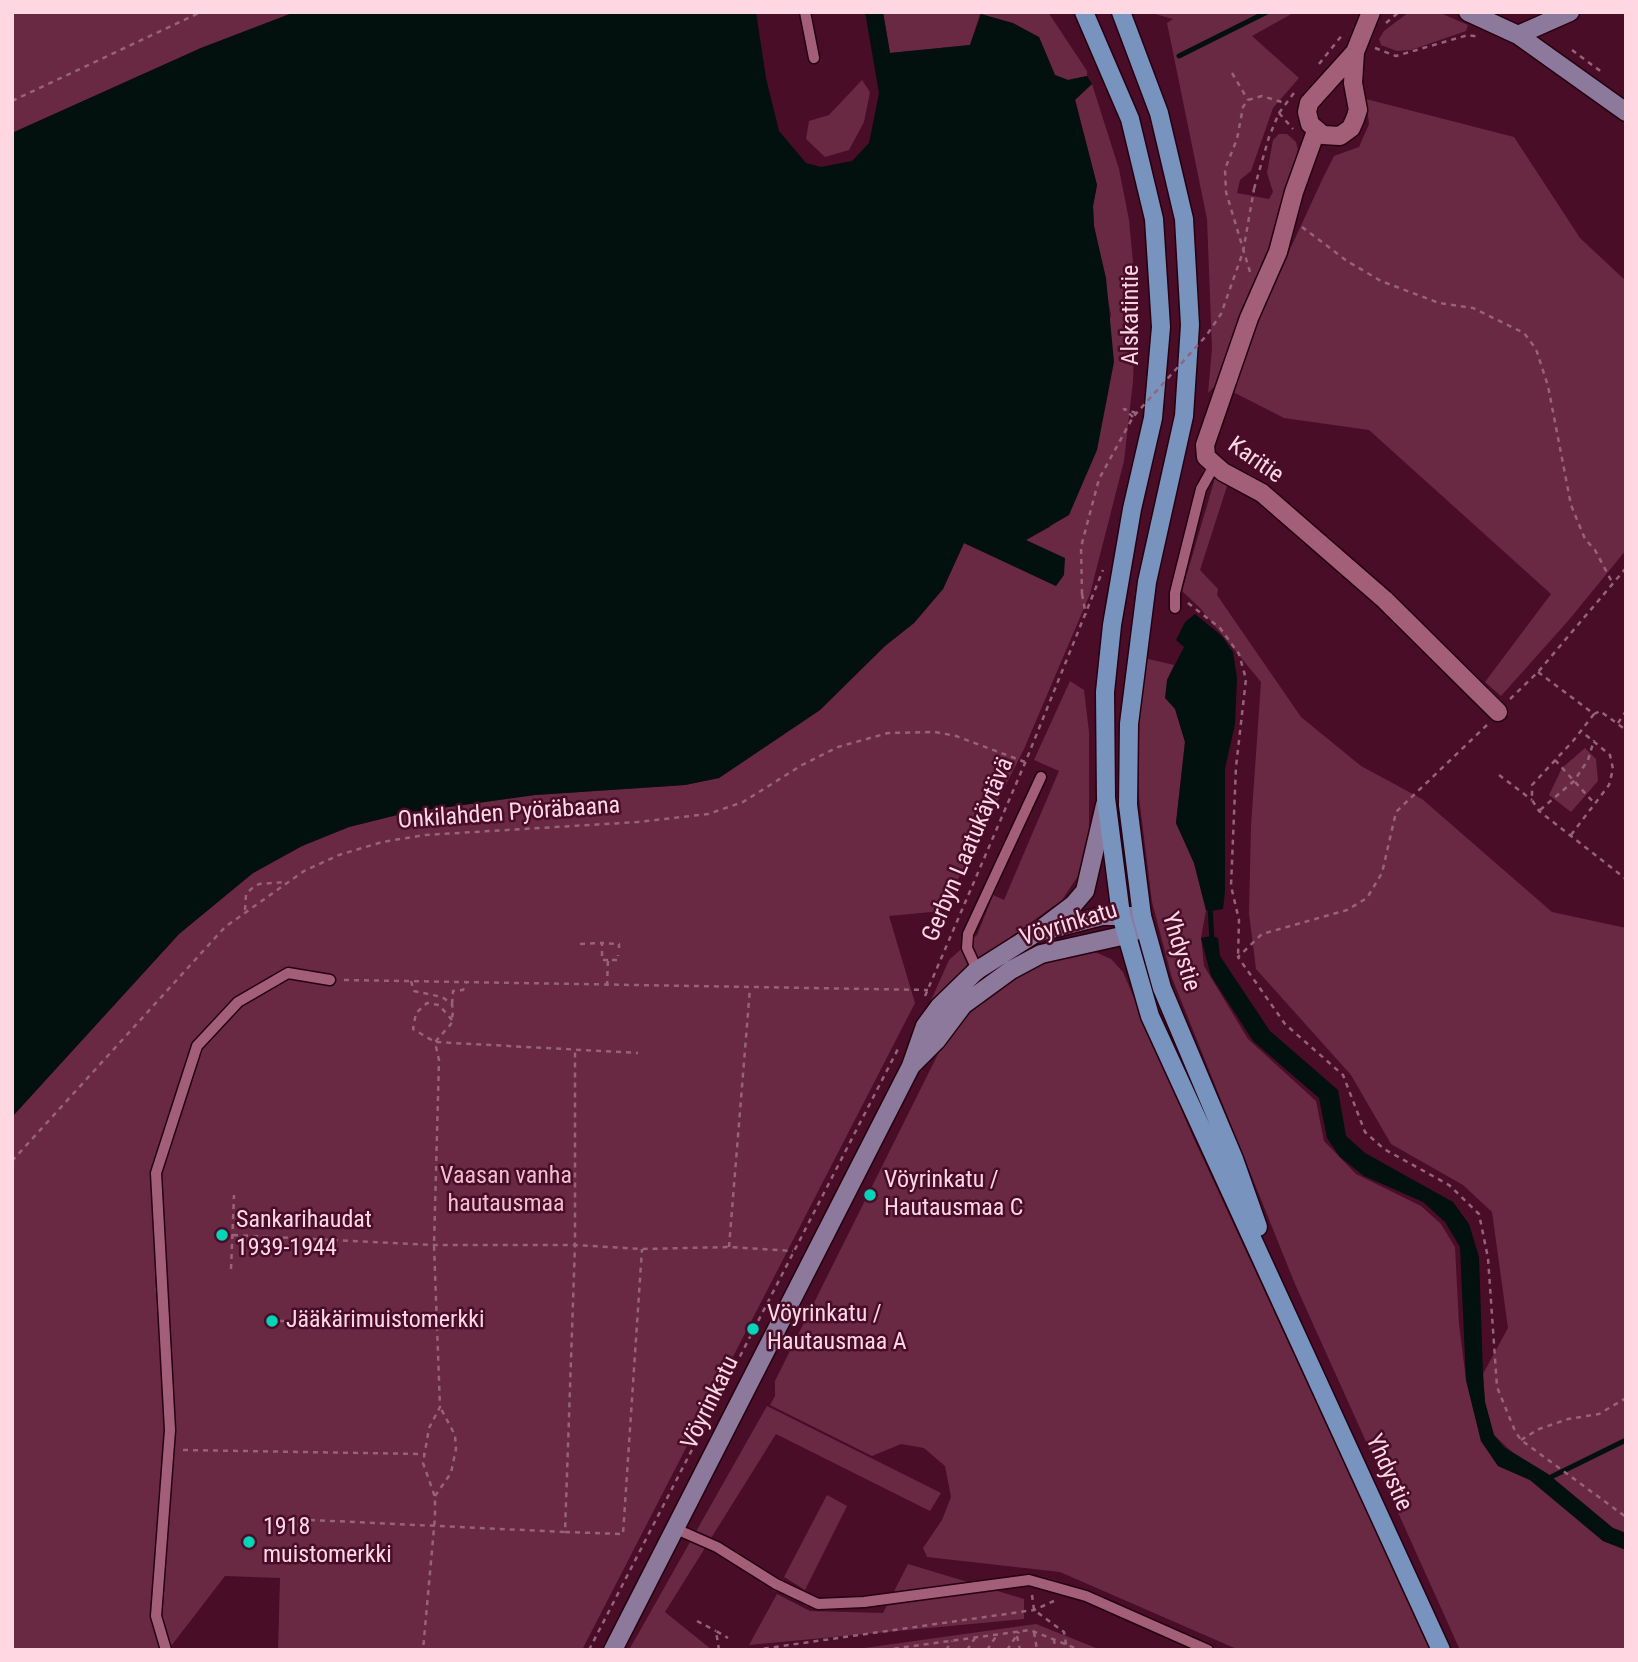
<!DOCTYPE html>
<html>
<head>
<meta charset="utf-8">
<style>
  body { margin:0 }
  #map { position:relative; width:1638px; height:1662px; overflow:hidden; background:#490d28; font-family:"Roboto Condensed",sans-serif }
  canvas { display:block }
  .frame { position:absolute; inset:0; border:14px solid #fed7e3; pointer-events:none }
</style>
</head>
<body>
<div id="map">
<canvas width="1638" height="1662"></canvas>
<div class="frame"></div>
</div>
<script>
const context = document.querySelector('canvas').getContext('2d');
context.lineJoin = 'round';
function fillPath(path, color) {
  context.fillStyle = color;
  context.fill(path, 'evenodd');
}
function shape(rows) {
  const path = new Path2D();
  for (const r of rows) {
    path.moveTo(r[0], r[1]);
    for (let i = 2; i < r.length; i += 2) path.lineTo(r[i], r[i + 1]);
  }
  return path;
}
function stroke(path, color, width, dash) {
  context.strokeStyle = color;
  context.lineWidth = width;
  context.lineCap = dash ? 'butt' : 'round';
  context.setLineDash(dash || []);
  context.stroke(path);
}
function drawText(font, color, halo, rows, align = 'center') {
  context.font = font + ' "Roboto Condensed",sans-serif';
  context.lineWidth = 5;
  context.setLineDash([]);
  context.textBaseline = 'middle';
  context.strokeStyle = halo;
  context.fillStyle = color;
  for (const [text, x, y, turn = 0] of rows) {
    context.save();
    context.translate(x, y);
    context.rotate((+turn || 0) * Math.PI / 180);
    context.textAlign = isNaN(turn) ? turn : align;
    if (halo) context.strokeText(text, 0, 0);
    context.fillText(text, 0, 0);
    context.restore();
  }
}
fillPath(shape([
  [12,12,295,12,201,48,12,133],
  [883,12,1048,12,1087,71,1087,76,1068,80,1055,75,1039,37,980,14,970,45,890,53],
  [1148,12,1295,12,1252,36,1299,78,1273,108,1251,171,1240,180,1237,193,1269,199,1273,192,1267,173,1273,140,1279,134,1287,134,1296,142,1298,150,1269,253,1238,318,1222,379,1208,393,1212,349,1207,219,1167,23,1173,19],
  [1409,12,1438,12,1468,25,1466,31,1411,50,1397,51,1381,45,1379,39,1384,31],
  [862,80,870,92,864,122,849,150,825,157,806,139,809,121,829,115],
  [1092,84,1119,169,1129,220,1136,295,1133,381,1124,461,1090,594,1024,749,942,911,889,916,915,1003,582,1650,278,1650,280,1578,225,1576,168,1650,12,1650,12,1117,179,934,253,873,302,846,349,827,405,813,535,795,685,785,719,778,820,710,885,646,914,623,943,589,964,543,1056,586,1026,540,1050,527,1111,315,1094,226,1093,206,1097,185,1075,99],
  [1366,99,1514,137,1580,238,1626,281,1626,550,1568,621,1501,696,1485,682,1551,594,1369,430,1284,418,1231,391,1256,323,1322,180,1334,156,1359,147,1369,124],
  [1215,478,1228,483,1200,570,1218,589,1217,595,1301,717,1361,766,1422,799,1552,912,1626,928,1626,1533,1613,1528,1548,1474,1514,1454,1494,1435,1485,1402,1483,1374,1508,1328,1492,1212,1463,1185,1391,1144,1351,1075,1256,969,1249,913,1251,826,1261,682,1200,608,1182,591],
  [1144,658,1174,665,1167,680,1185,742,1176,823,1194,863,1206,910,1201,938,1204,966,1248,1039,1316,1101,1324,1141,1356,1174,1421,1206,1441,1224,1455,1247,1459,1324,1466,1380,1481,1441,1498,1466,1530,1480,1603,1541,1626,1550,1626,1650,1460,1650,1295,1284,1172,978,1152,902,1139,797,1137,707],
  [1070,681,1084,690,1089,732,1089,848,1082,870,1062,900,960,973,928,1007,949,960,977,935,993,895,1004,900,1059,771,1034,760],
  [1585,748,1596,759,1598,781,1571,812,1549,795,1562,768],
  [1095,952,1111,959,1123,972,1193,1137,1431,1650,1239,1650,1060,1572,927,1557,923,1548,942,1520,951,1497,945,1466,924,1448,901,1444,872,1456,770,1405,775,1396,775,1381,943,1044,962,1017,993,990,1039,963,1072,954],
  [767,1406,941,1493,930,1511,776,1434,665,1612,712,1650,629,1650],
  [827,1495,847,1506,805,1590,784,1577],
  [908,1564,1024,1599,1024,1619,749,1645,777,1594,810,1611,883,1613],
  [1036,1624,1101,1650,850,1650]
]), '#692943');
fillPath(shape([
  [295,12,756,12,766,78,779,131,806,163,821,167,852,161,869,143,879,93,865,12,883,12,890,53,970,45,981,14,1013,23,1039,37,1055,75,1068,80,1087,76,1092,84,1075,100,1097,185,1093,206,1094,226,1106,278,1114,362,1097,450,1069,515,1026,540,1065,558,1064,575,1056,586,964,543,943,589,914,623,885,646,820,710,719,778,685,785,535,795,405,813,349,827,302,846,253,873,179,934,12,1117,12,133,201,48],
  [1195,614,1222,636,1233,652,1237,678,1235,724,1225,769,1225,892,1223,909,1211,911,1206,910,1194,863,1176,823,1185,742,1175,709,1165,698,1167,680,1184,647,1176,640,1185,622],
  [1211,936,1218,938,1220,956,1270,1031,1338,1090,1346,1136,1365,1153,1453,1202,1469,1224,1479,1257,1483,1374,1485,1402,1494,1435,1504,1447,1548,1474,1613,1528,1626,1533,1626,1550,1603,1541,1530,1480,1498,1466,1481,1441,1466,1380,1460,1247,1445,1222,1423,1202,1364,1176,1340,1157,1327,1138,1319,1098,1253,1041,1211,976,1201,938]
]), '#02110e');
stroke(shape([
  [1179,56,1267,12],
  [1210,906,1212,942],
  [1547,1479,1626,1440]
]), '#02110e', 5);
const lane = shape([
  [805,12,814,58],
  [1175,608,1175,593,1201,489,1214,466],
  [979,974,967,948,968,934,1041,777],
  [676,1529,717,1547,776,1584,818,1604,864,1602,1029,1580,1086,1596,1208,1650],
  [166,1650,156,1616,170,1430,156,1173,197,1046,238,1002,288,973,330,980]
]);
const street = shape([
  [1355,52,1309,103,1307,112,1310,124,1323,135,1340,136,1351,128,1355,119,1358,110,1353,83,1355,52,1371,12],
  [1316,131,1294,192,1278,252,1249,318,1205,445,1206,457,1223,472,1262,493,1385,600,1498,712]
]);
const secondary = shape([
  [1468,12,1518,35,1626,112],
  [1518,35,1570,12],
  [1044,927,1073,905,1085,891,1105,805],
  [613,1650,911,1066,925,1026,939,1007,976,971,1036,933,1102,916,1142,916,1137,930,1126,935,1041,954,1011,970,963,1005,936,1041,911,1066]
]);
const primary = shape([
  [1084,12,1130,119,1154,219,1161,327,1153,418,1132,509,1112,625,1105,692,1106,798,1121,915,1150,1016,1441,1650],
  [1121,12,1159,113,1184,219,1190,325,1184,416,1147,582,1129,724,1128,805,1142,916,1162,988,1234,1159,1258,1227]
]);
stroke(lane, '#270011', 13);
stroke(street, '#270011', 21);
stroke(secondary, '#270011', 21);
stroke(primary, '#270011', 21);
stroke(shape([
  [1386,23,1399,12],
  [1375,48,1396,56,1468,35,1479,37],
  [1572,50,1603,73],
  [1319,64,1343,34],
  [1232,73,1248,100],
  [12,101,201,12],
  [1279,113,1293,129],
  [1254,189,1269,137,1279,113,1294,93],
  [1302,227,1347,261,1381,281,1439,303,1473,308,1524,333,1536,349,1548,386,1571,505,1585,539,1595,550,1612,582],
  [1250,272,1226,192,1225,169,1237,139,1243,107,1248,100,1262,96,1285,103],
  [1133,417,1124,409,1136,413],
  [1082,594,1086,615],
  [1188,603,1220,628,1239,654,1246,679,1236,767,1231,886,1239,920,1238,957],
  [1538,672,1594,714,1600,711,1626,730],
  [1510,699,1538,672,1626,568],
  [1594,714,1573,741,1532,785,1532,800,1539,811,1626,879],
  [1618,723,1626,711],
  [1487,725,1396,812,1382,873,1367,898,1347,910,1262,934,1238,957,1285,1024,1343,1075,1365,1132,1384,1149,1449,1185,1479,1214,1488,1258,1497,1387,1515,1431,1521,1440,1626,1517],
  [1555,760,1595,804],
  [1499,775,1532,800],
  [1540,810,1574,781,1588,760,1594,740],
  [1571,835,1609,785,1613,769,1610,755,1581,731],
  [245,910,246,895,251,889,259,884,286,882],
  [580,944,602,943],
  [608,960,602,960,602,943,619,944,619,948],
  [344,980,928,990],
  [411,981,414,991,442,997,452,1004,453,1012,451,1024,435,1042,439,1060,434,1245,440,1407,429,1428,423,1463,435,1497,435,1517,423,1650],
  [607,986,608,960,618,960,618,955],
  [925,996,1025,763,1103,570],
  [452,1004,453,991,463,990,466,983],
  [452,1020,439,1005,427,1003,416,1013,413,1029,435,1042,638,1053],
  [12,1161,225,927,304,871,339,855,382,842,425,835,638,822,708,814,743,802,802,765,838,747,888,733,935,732,956,736,1025,762],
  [233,1235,434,1245,575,1245,642,1249,729,1247,793,1251],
  [729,1247,750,988],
  [231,1269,234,1195],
  [279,1321,437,1323],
  [1521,1440,1539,1429,1568,1419,1599,1414,1626,1398],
  [183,1450,425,1454],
  [435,1496,451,1473,456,1449,455,1435,440,1407],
  [290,1519,565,1532,575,1245,575,1050],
  [565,1532,623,1534,642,1249],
  [1032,1595,1034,1610,1064,1632,1067,1650],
  [697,1621,716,1631],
  [1034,1632,1037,1650],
  [1017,1636,1020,1650],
  [1054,1639,1055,1650],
  [589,1650,898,1049],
  [719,1650,716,1631,728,1638],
  [754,1650,1034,1610,1054,1601],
  [884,1650,1030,1630,1080,1650],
  [946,1650,952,1641],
  [967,1650,975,1638],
  [987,1650,997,1635],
  [1007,1650,1019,1632]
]), '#966378', 2.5, [5, 5]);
stroke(lane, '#a35f77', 10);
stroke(street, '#a35f77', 18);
stroke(secondary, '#8d799b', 18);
stroke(primary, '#7793be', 18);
stroke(shape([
  [1082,594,1081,547,1099,479,1133,417,1206,336,1221,314,1243,252,1254,189]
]), '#966378', 2.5, [5, 5]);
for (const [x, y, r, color] of [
  [870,1195,7,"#00d5b7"],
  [222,1235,7,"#00d5b7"],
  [272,1321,7,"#00d5b7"],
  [753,1329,7,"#00d5b7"],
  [249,1542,7,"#00d5b7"]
]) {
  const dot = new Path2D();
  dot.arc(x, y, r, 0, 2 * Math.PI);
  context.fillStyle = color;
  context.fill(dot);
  stroke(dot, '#490d28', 2.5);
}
drawText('24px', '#fed7e3', '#490d28', [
  ["Alskatintie",1132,315,-90],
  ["Karitie",1255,461,35],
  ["Onkilahden Pyöräbaana",509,814,-4],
  ["Gerbyn Laatukäytävä",969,850,-67],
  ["Vöyrinkatu",1069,925,-17],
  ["Yhdystie",1180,952,73],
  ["Vöyrinkatu",711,1403,-64],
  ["Yhdystie",1388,1473,66]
]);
drawText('24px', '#f1bece', '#490d28', [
  ["Vaasan vanha",506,1177],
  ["hautausmaa",506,1205]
]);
drawText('24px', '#fed7e3', '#490d28', [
  ["Vöyrinkatu /",884,1181],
  ["Hautausmaa C",884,1209],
  ["Sankarihaudat",236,1221],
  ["1939-1944",236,1249],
  ["Vöyrinkatu /",767,1315],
  ["Hautausmaa A",767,1343],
  ["Jääkärimuistomerkki",286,1321],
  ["1918",263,1528],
  ["muistomerkki",263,1556]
], 'left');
</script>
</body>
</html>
